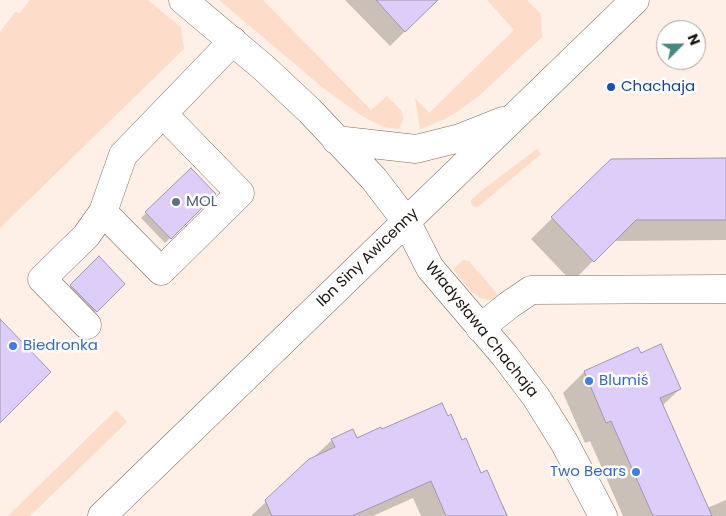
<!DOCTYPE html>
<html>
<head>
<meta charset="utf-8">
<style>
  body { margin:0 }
  #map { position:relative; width:726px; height:516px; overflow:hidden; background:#fef0e7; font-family:Poppins,sans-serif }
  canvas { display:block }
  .north { position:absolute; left:656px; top:20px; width:50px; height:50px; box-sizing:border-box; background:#fff; border:1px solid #a5a1a0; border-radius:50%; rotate:67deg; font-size:14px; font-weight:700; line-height:20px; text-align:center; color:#1e1511 }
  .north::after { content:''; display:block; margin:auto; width:18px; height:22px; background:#458a80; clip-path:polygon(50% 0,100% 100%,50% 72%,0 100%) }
</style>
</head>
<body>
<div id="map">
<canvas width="726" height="516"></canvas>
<div class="north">N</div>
</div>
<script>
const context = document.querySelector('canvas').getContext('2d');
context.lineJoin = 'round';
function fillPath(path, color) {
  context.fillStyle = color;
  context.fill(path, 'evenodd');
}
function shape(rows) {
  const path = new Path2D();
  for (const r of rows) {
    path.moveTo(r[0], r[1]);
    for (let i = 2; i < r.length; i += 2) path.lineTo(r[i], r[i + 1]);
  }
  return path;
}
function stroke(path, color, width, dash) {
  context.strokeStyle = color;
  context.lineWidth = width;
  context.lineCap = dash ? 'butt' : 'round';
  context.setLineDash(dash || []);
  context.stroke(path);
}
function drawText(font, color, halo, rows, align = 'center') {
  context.font = font + ' Poppins,sans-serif';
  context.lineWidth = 5;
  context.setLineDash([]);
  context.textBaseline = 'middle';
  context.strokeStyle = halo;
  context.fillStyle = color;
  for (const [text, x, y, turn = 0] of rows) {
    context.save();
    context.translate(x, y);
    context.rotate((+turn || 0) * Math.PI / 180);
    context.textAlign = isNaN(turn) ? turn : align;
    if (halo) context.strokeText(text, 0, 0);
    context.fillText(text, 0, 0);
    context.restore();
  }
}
fillPath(shape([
  [30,0,148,0,181,27,184,49,0,228,0,32,15,12,20,13],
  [219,0,263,0,371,110,387,96,402,111,403,119,399,129,383,127,362,116,323,88],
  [487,0,527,0,541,14,542,37,480,95,457,112,443,120,420,129,415,98,429,113,514,30],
  [537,149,541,154,478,207,474,207,471,204,471,200,486,187],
  [463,260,469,261,500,297,489,300,480,298,471,291,453,269],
  [116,410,127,422,30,516,8,516]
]), '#fddcc9');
fillPath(shape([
  [345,0,437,0,390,46],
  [611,160,726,160,726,240,613,241,572,282,531,239],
  [191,170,215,194,165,243,141,218],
  [99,258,124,284,90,317,66,291],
  [637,349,640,355,680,389,662,406,707,508,726,500,726,516,623,516,590,441,585,443,563,393,584,372],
  [356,439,462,441,501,505,503,505,508,516,421,516,413,498,373,516,251,516,332,440]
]), '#0003');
const building = shape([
  [376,0,438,0,405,32,376,0],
  [726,158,726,220,636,220,594,262,551,217,611,159,726,158],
  [191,168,216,194,171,239,145,212,191,168],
  [99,256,125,284,97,312,70,285,99,256],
  [0,319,51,372,0,423,0,319],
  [661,344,681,389,660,398,712,516,653,516,611,421,606,423,584,371,638,347,641,353,661,344],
  [442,403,448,416,451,414,462,440,466,438,481,473,487,470,507,516,446,516,431,481,352,516,272,516,265,500,309,459,335,447,331,439,353,429,357,438,381,427,382,429,442,403]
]);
fillPath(building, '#ddcdf9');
stroke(building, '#a098ae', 1);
const minor = shape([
  [183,0,264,68,310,111,374,179,406,221,430,268,505,356,536,397,564,442,603,516],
  [163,114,240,193,161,271,103,212,123,155,233,41],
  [336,140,416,149,460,138,503,121],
  [87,325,42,279,86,236,103,212],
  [480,328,509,305,531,290,726,289],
  [102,516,635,0]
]);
stroke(minor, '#7e6a5e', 29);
stroke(minor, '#fff', 28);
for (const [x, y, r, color] of [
  [611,87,5,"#1a4fb4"],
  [176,202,5,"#5c6f8a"],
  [13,346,5,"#3f7fe0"],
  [589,381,5,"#3f7fe0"],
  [636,472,5,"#3f7fe0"]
]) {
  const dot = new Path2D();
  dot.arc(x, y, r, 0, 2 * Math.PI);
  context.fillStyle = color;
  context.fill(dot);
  stroke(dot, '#fff', 2);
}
drawText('15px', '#164399', '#fff', [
  ["Chachaja",621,87]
], 'left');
drawText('15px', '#4e5e75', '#fff', [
  ["MOL",186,202]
], 'left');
drawText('15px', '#1e1511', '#fff', [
  ["Ibn Siny Awicenny",368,258,-44],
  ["Władysława Chachaja",481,330,51]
]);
drawText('15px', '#366cbe', '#fff', [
  ["Biedronka",23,346],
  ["Blumiś",599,381],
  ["Two Bears",626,472,"right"]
], 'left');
</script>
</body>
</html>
